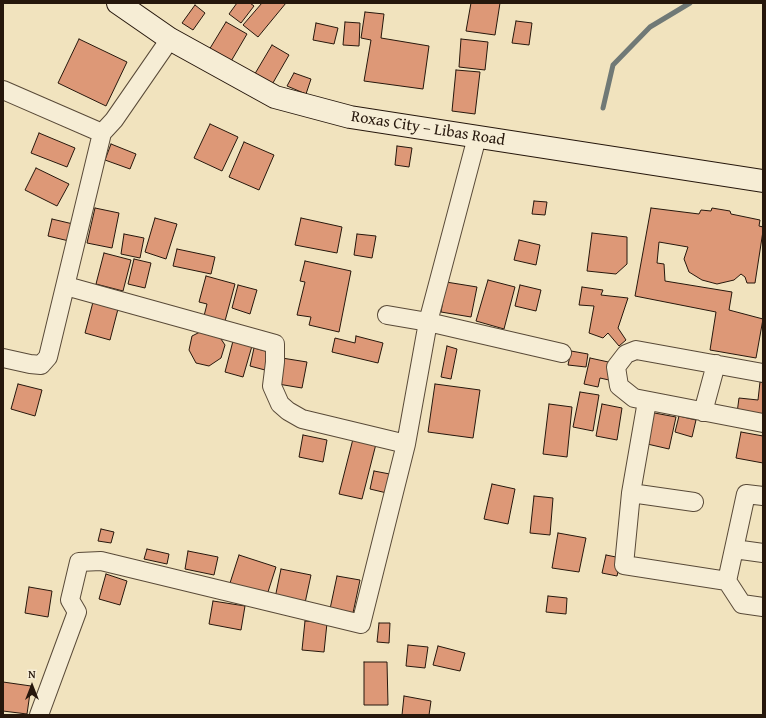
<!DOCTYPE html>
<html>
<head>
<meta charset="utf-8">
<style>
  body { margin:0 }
  #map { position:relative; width:766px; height:718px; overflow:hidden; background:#f1e3be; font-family:"Gentium Book Plus",serif }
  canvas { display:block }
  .frame { position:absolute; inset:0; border:4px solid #26170c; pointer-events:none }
  .north { position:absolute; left:12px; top:666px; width:40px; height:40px; -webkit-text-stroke:3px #f6edd5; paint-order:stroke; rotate:0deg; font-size:11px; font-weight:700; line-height:16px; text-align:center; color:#26170c }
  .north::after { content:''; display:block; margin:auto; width:14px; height:18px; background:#26170c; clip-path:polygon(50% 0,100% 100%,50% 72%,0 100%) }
</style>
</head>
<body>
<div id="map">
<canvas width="766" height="718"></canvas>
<div class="frame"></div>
<div class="north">N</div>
</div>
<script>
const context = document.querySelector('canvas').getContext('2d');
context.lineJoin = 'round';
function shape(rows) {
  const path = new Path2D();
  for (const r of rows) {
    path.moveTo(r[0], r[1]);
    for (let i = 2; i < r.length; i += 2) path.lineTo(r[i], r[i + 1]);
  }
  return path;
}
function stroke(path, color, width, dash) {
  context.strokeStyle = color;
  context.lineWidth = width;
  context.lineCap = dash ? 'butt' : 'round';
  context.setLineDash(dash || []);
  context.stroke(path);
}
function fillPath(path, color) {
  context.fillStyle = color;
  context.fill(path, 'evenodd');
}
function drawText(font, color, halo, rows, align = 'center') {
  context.font = font + ' "Gentium Book Plus",serif';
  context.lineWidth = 3;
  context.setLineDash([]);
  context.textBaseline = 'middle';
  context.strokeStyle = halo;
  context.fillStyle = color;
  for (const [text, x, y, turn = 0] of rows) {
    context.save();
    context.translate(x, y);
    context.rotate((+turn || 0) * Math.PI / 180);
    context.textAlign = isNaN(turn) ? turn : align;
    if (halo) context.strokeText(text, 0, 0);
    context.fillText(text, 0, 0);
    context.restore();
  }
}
stroke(shape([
  [603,108,613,65,650,27,690,3]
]), '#707976', 5);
const building = shape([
  [237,3,250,3,254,6,241,23,229,14,237,3],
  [262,3,286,3,258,37,243,25,262,3],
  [471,3,500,3,495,35,466,31,471,3],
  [195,5,205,13,193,30,182,23,195,5],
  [365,12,384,14,381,38,429,46,423,89,364,81,371,40,361,38,365,12],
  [516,21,532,23,529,45,512,43,516,21],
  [226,22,247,34,230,63,209,50,226,22],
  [345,22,360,23,359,46,343,45,345,22],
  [316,23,338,28,334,44,313,40,316,23],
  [79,39,127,62,106,106,58,83,79,39],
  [461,39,488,42,485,70,459,67,461,39],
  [272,45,289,55,270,88,253,77,272,45],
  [456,70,480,72,475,114,452,111,456,70],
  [294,73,311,79,306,94,287,86,294,73],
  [210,124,238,137,222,171,194,158,210,124],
  [39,133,75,148,67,167,31,153,39,133],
  [244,142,274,155,259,190,229,177,244,142],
  [111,144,136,154,130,169,105,160,111,144],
  [397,146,412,148,409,167,395,165,397,146],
  [36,168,69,184,57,206,25,190,36,168],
  [534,201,547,202,545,215,532,214,534,201],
  [95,208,119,213,112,248,87,243,95,208],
  [651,208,699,214,701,210,711,211,712,208,730,211,731,214,760,220,759,226,763,227,763,231,755,283,747,283,745,277,741,274,734,280,717,284,702,280,689,272,684,259,688,247,659,242,657,263,664,264,665,281,732,292,729,310,763,319,756,358,710,350,716,312,635,296,651,208],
  [155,218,177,224,166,259,145,252,155,218],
  [301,218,342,227,337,253,295,245,301,218],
  [52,219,73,224,69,241,48,236,52,219],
  [592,233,627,237,627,264,616,274,587,271,592,233],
  [124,234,144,238,140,258,121,254,124,234],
  [357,234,376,236,372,258,354,255,357,234],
  [519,240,540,245,536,265,514,260,519,240],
  [177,249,215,257,211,274,173,266,177,249],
  [104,253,131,260,123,291,96,284,104,253],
  [134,259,151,263,145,288,128,284,134,259],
  [305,261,351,271,339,332,309,325,311,317,297,315,305,282,300,281,305,261],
  [206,276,235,284,225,321,204,316,207,304,199,302,206,276],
  [488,280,515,287,504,329,476,321,488,280],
  [446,282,477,287,471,317,441,312,446,282],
  [238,285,257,290,250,314,232,308,238,285],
  [520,285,541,290,536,311,515,306,520,285],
  [582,287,603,290,601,295,628,298,618,328,626,340,619,346,608,333,603,338,589,333,594,306,579,305,582,287],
  [93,302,118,309,110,340,85,333,93,302],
  [204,330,217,333,225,345,221,358,209,366,196,363,189,350,192,336,204,330],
  [356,336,383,343,378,363,332,352,335,338,355,343,356,336],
  [233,341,252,346,243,377,225,372,233,341],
  [447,346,457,349,451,379,441,377,447,346],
  [254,348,269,352,265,370,250,366,254,348],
  [571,351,588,354,586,367,568,365,571,351],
  [282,358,307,362,302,388,278,384,282,358],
  [590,358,613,363,609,380,600,378,598,387,584,384,590,358],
  [760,382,763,383,763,417,737,413,739,398,758,400,760,382],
  [18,384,42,390,35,416,11,409,18,384],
  [435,384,480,390,473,438,428,432,435,384],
  [580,392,599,395,593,431,573,427,580,392],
  [549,404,572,407,567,457,543,454,549,404],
  [602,404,622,408,617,440,596,436,602,404],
  [649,412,676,417,669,449,643,443,649,412],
  [679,416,696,420,692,437,675,432,679,416],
  [741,432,763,436,763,463,736,458,741,432],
  [303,435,327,440,323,462,299,457,303,435],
  [353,439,376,444,362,499,339,494,353,439],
  [374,471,395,475,391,494,370,489,374,471],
  [492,484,515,489,508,524,484,519,492,484],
  [534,496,553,498,550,535,530,533,534,496],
  [101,529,114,532,111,543,98,541,101,529],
  [558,533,586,538,579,572,552,568,558,533],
  [147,549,169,554,167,564,144,559,147,549],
  [188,551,218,557,214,575,185,569,188,551],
  [239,555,276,567,267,595,230,583,239,555],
  [606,555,621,558,617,576,602,573,606,555],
  [281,569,311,575,305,603,275,598,281,569],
  [106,574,127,581,120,605,99,599,106,574],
  [337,576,360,580,353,613,330,609,337,576],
  [29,587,52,591,48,617,25,613,29,587],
  [548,596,567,598,566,614,546,612,548,596],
  [213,601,245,606,241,630,209,624,213,601],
  [305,621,327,623,324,652,302,650,305,621],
  [379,623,390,623,389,643,377,642,379,623],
  [408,645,428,647,425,668,406,666,408,645],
  [438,646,465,653,460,671,433,665,438,646],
  [364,662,387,662,388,705,364,705,364,662],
  [3,682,31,686,27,714,3,711,3,682],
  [404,696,431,701,429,715,402,715,404,696]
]);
fillPath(building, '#dd9877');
stroke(building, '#26170c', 1);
const minor = shape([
  [3,90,102,133],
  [66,286,275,344,275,362,272,386,280,404,288,411,302,419,406,444],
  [387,315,428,322,562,353],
  [3,358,30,364,41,365,48,357,102,133,114,120,170,39],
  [763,373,636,350,626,354,616,367,619,386,634,398,763,423],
  [703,412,716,364],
  [631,493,647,401],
  [763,496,746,494,727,581,742,604,763,607],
  [694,502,631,493,624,565,727,581],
  [734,549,763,553],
  [39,715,77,612,70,600,79,562,101,561,361,624,406,444,428,322,477,137]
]);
const secondary = shape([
  [118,3,170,39,275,97,350,117,763,181]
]);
stroke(minor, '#594a38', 20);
stroke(secondary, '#26170c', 24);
stroke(minor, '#f6edd5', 18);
stroke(secondary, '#f6edd5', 22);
drawText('16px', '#26170c', '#f6edd5', [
  ["Roxas City – Libas Road",428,129,9]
]);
</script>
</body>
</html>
